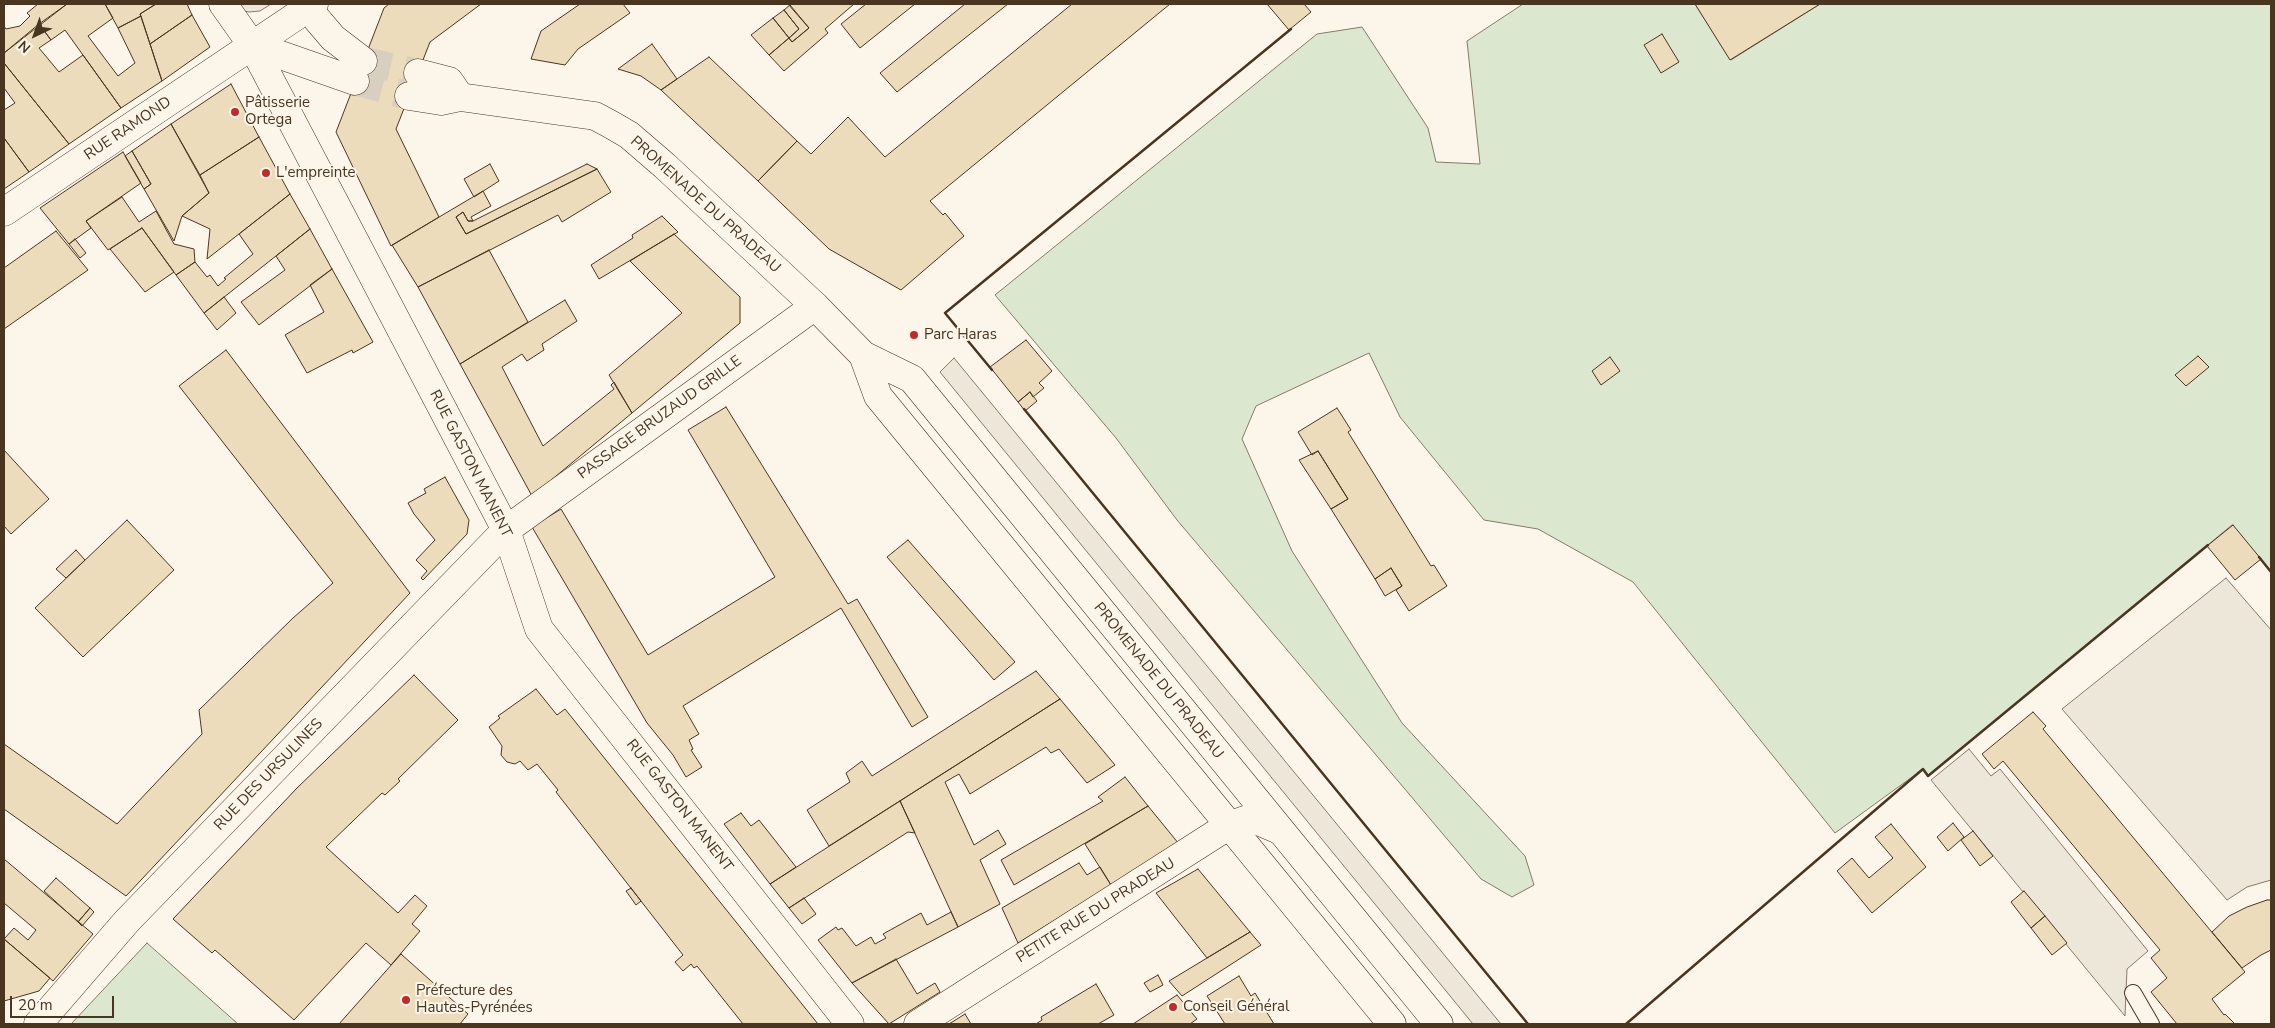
<!DOCTYPE html>
<html>
<head>
<meta charset="utf-8">
<style>
  body { margin:0 }
  #map { position:relative; width:2275px; height:1028px; overflow:hidden; background:#fbf6e9; font-family:"Nunito Sans",sans-serif }
  canvas { display:block }
  .frame { position:absolute; inset:0; border:5px solid #4a3520; pointer-events:none }
  .north { position:absolute; left:10px; top:10px; width:50px; height:50px; -webkit-text-stroke:4px #fbf6e9; paint-order:stroke; rotate:222deg; font-size:14px; font-weight:700; line-height:20px; text-align:center; color:#4a3520 }
  .north::after { content:''; display:block; margin:auto; width:18px; height:22px; background:#4a3520; clip-path:polygon(50% 0,100% 100%,50% 72%,0 100%) }
  .scale { position:absolute; left:10px; top:996px; width:104px; height:22px; box-sizing:border-box; border:2px solid #4a3520; border-top:0; padding-left:6px; font-size:15px; line-height:18px; white-space:nowrap; color:#4a3520; -webkit-text-stroke:4px #fbf6e9; paint-order:stroke }
</style>
</head>
<body>
<div id="map">
<canvas width="2275" height="1028"></canvas>
<div class="frame"></div>
<div class="north">N</div>
<div class="scale">20 m</div>
</div>
<script>
const context = document.querySelector('canvas').getContext('2d');
context.lineJoin = 'round';
function fillPath(path, color) {
  context.fillStyle = color;
  context.fill(path, 'evenodd');
}
function shape(rows) {
  const path = new Path2D();
  for (const r of rows) {
    path.moveTo(r[0], r[1]);
    for (let i = 2; i < r.length; i += 2) path.lineTo(r[i], r[i + 1]);
  }
  return path;
}
function stroke(path, color, width, dash) {
  context.strokeStyle = color;
  context.lineWidth = width;
  context.lineCap = dash ? 'butt' : 'round';
  context.setLineDash(dash || []);
  context.stroke(path);
}
function drawText(font, color, halo, rows, align = 'center') {
  context.font = font + ' "Nunito Sans",sans-serif';
  context.lineWidth = 4;
  context.setLineDash([]);
  context.textBaseline = 'middle';
  context.strokeStyle = halo;
  context.fillStyle = color;
  for (const [text, x, y, turn = 0] of rows) {
    context.save();
    context.translate(x, y);
    context.rotate((+turn || 0) * Math.PI / 180);
    context.textAlign = isNaN(turn) ? turn : align;
    if (halo) context.strokeText(text, 0, 0);
    context.fillText(text, 0, 0);
    context.restore();
  }
}
const green = shape([
  [1523,4,1695,4,1731,60,1820,4,2271,4,2271,572,2232,525,1928,776,1923,769,1835,833,1633,582,1538,529,1484,520,1400,417,1369,353,1256,406,1242,439,1292,551,1402,723,1525,856,1534,885,1512,897,1481,879,1177,520,1116,438,995,295,1317,34,1362,27,1428,128,1436,162,1480,164,1467,41,1523,4],
  [147,943,238,1024,71,1024,147,943]
]);
fillPath(green, '#dce7d0');
stroke(green, '#887966', 1);
const parking = shape([
  [234,4,271,4,260,11,249,12,239,10,234,4],
  [954,358,1501,1024,1473,1024,940,372,954,358],
  [2226,578,2271,630,2271,880,2247,887,2227,900,2062,709,2226,578],
  [1969,749,1991,776,2000,769,2148,951,2127,969,2125,1016,1931,780,1969,749]
]);
fillPath(parking, '#ede7d9');
stroke(parking, '#887966', 1);
const building = shape([
  [38,4,67,4,4,53,4,26,6,29,20,26,30,16,27,13,38,4],
  [67,4,105,4,113,18,88,36,118,76,135,63,118,28,141,16,162,81,121,108,65,30,51,40,39,24,67,4],
  [105,4,156,4,140,14,141,16,118,28,105,4],
  [156,4,187,4,192,15,150,44,140,14,156,4],
  [389,4,481,4,430,42,396,129,439,217,391,246,336,132,384,8,389,4],
  [580,4,623,4,630,13,578,49,565,65,531,59,541,31,580,4],
  [788,4,854,4,825,29,828,33,784,71,769,55,789,38,792,42,809,28,788,4],
  [866,4,915,4,860,48,841,24,866,4],
  [965,4,1008,4,897,92,880,73,965,4],
  [1072,4,1170,4,930,201,943,215,945,213,964,236,901,290,829,249,758,181,797,141,811,154,848,117,885,157,1072,4],
  [1267,4,1304,4,1311,12,1289,30,1267,4],
  [1695,4,1820,4,1730,60,1695,4],
  [790,5,809,28,792,42,789,38,799,29,784,10,790,5],
  [784,10,799,29,789,38,773,18,784,10],
  [192,15,210,47,162,81,150,44,192,15],
  [773,18,789,38,769,55,751,35,773,18],
  [39,24,51,40,39,48,59,72,83,55,121,108,69,144,4,63,4,53,39,24],
  [1662,34,1679,62,1661,73,1644,45,1662,34],
  [652,44,677,79,661,90,641,76,618,69,652,44],
  [709,57,797,141,758,181,661,90,709,57],
  [4,63,69,144,29,172,4,138,4,110,15,103,4,88,4,63],
  [231,84,259,137,200,175,171,124,231,84],
  [171,124,209,193,182,216,174,241,144,189,151,184,132,151,171,124],
  [259,137,290,194,207,259,210,229,182,216,209,193,200,175,259,137],
  [4,138,29,172,4,189,4,138],
  [132,151,151,184,144,189,125,156,132,151],
  [123,152,141,183,86,221,91,228,69,244,40,208,123,152],
  [490,164,499,181,474,197,464,179,490,164],
  [587,164,597,169,466,234,456,217,463,212,468,221,473,221,587,164],
  [597,169,611,192,562,222,558,215,418,287,392,245,483,191,491,206,471,217,473,221,468,221,463,212,456,217,466,234,597,169],
  [290,194,310,229,204,313,176,275,195,262,207,277,210,275,218,286,226,279,224,278,253,254,239,234,290,194],
  [122,197,139,222,156,211,174,244,194,249,195,262,176,275,142,228,108,250,86,221,122,197],
  [662,216,678,232,599,279,591,265,633,238,632,235,662,216],
  [142,228,174,272,145,292,110,249,142,228],
  [310,229,332,269,259,325,241,302,285,270,276,256,310,229],
  [56,231,88,270,4,329,4,268,56,231],
  [674,234,740,297,740,323,632,413,609,375,682,313,630,261,674,234],
  [75,239,86,253,80,258,69,244,75,239],
  [489,250,528,322,460,364,418,287,489,250],
  [332,269,373,342,353,353,352,350,307,373,285,335,324,312,310,285,332,269],
  [224,297,236,313,217,330,204,313,224,297],
  [565,300,577,321,542,344,544,350,527,361,522,354,502,367,543,446,614,389,611,385,614,382,632,413,532,496,460,364,565,300],
  [1026,340,1052,371,1039,383,1044,388,1033,397,1030,392,1018,402,990,367,1026,340],
  [226,350,410,593,126,896,4,809,4,744,117,824,202,734,199,710,293,618,333,583,179,386,226,350],
  [2198,356,2209,367,2186,386,2175,375,2198,356],
  [1610,357,1620,371,1601,385,1592,371,1610,357],
  [1030,392,1037,401,1025,411,1018,402,1030,392],
  [726,407,848,604,857,599,928,717,912,727,841,608,683,706,699,734,689,740,693,749,691,750,702,767,686,777,673,755,647,723,532,527,561,509,648,655,775,577,688,430,726,407],
  [1337,408,1351,430,1348,432,1431,566,1434,565,1447,586,1409,611,1396,590,1402,586,1391,568,1375,579,1331,509,1348,499,1318,451,1312,455,1298,432,1337,408],
  [4,450,49,499,11,534,4,526,4,450],
  [1318,451,1348,499,1331,509,1299,460,1318,451],
  [445,477,469,520,467,534,423,580,421,578,427,571,416,560,435,540,414,514,408,503,426,493,424,489,445,477],
  [127,520,174,570,83,657,35,608,127,520],
  [2233,525,2261,559,2235,580,2207,546,2233,525],
  [908,540,1015,662,994,680,887,557,908,540],
  [76,550,85,560,66,578,56,569,76,550],
  [1391,568,1402,586,1385,596,1375,579,1391,568],
  [1036,671,1060,699,829,846,807,810,850,782,846,773,862,761,872,776,1036,671],
  [414,675,458,720,398,779,400,781,385,795,382,793,326,847,398,913,415,895,427,906,412,924,420,931,391,965,366,943,294,1020,215,950,212,953,173,919,297,788,414,675],
  [536,689,557,715,565,709,818,1024,743,1024,697,966,694,968,691,964,683,971,675,962,683,955,556,792,558,790,537,764,528,770,520,761,515,764,507,762,501,755,502,746,489,727,500,718,498,716,536,689],
  [1060,699,1115,765,1087,783,1059,749,1051,753,1046,747,970,794,959,774,945,782,974,845,998,830,1006,844,980,860,1000,904,958,927,900,801,1060,699],
  [2033,712,2046,726,2043,729,2245,972,2212,999,2224,1015,2225,1014,2235,1024,2177,1024,2151,992,2167,978,2151,958,2160,950,2003,761,1994,769,1982,754,2033,712],
  [1125,777,1148,806,1014,885,1001,860,1103,801,1098,797,1125,777],
  [900,801,915,833,908,832,789,908,770,884,900,801],
  [1148,806,1179,844,1111,885,1085,844,1148,806],
  [741,813,751,826,759,820,796,867,770,884,724,824,741,813],
  [1953,823,1964,837,1948,851,1937,837,1953,823],
  [1891,824,1926,867,1872,913,1837,871,1852,858,1869,878,1893,858,1875,837,1891,824],
  [1973,831,1993,856,1980,866,1961,840,1973,831],
  [4,859,93,934,53,981,4,939,14,928,28,940,36,930,4,903,4,859],
  [1079,863,1087,875,1100,867,1111,885,1018,943,1002,908,1079,863],
  [1198,869,1250,932,1207,958,1156,893,1198,869],
  [56,878,90,908,78,922,44,891,56,878],
  [631,888,641,901,636,905,626,891,631,888],
  [2024,891,2045,916,2031,928,2011,902,2024,891],
  [804,898,816,914,802,924,789,908,804,898],
  [2267,900,2271,900,2271,950,2261,955,2242,968,2212,932,2229,916,2247,907,2267,900],
  [90,908,94,912,82,926,78,922,90,908],
  [951,912,958,927,852,983,818,940,836,927,838,930,842,928,856,946,871,937,875,944,886,938,883,934,921,913,927,925,951,912],
  [2045,916,2067,943,2052,955,2031,928,2045,916],
  [1250,932,1261,945,1182,996,1169,981,1250,932],
  [4,939,50,978,39,991,4,1001,4,939],
  [401,954,468,1014,460,1024,339,1024,401,954],
  [896,959,917,994,935,983,940,992,889,1024,852,983,896,959],
  [1158,975,1163,985,1150,992,1144,983,1158,975],
  [1239,976,1251,996,1255,993,1274,1024,1225,1024,1207,996,1239,976],
  [1096,984,1114,1015,1098,1024,1036,1024,1042,1020,1041,1017,1096,984],
  [1177,995,1197,1019,1190,1024,1133,1024,1177,995],
  [965,1014,971,1024,949,1024,965,1014]
]);
fillPath(building, '#ecdcbc');
stroke(building, '#4a3520', 1);
stroke(shape([
  [363,61,418,73],
  [355,81,409,96]
]), '#d8cfc1', 28, [28, 14]);
const lane = shape([
  [2133,993,2151,1024]
]);
const street = shape([
  [252,45,506,530,539,629,850,1024],
  [4,212,314,4],
  [38,1024,127,921,506,530,815,306],
  [918,1024,1228,826,1251,818,1279,830]
]);
const secondary = shape([
  [223,4,252,45,355,81],
  [304,4,333,38,363,61],
  [418,73,449,81,460,97],
  [409,96,441,101,460,97,595,116,610,124,629,135,665,166,815,306,863,355,912,379,1439,1024],
  [863,355,878,396,1392,1024]
]);
stroke(lane, '#4a3520', 18);
stroke(street, '#4a3520', 29);
stroke(secondary, '#4a3520', 29);
stroke(lane, '#fbf6e9', 16);
stroke(street, '#fbf6e9', 28);
stroke(secondary, '#fbf6e9', 28);
stroke(shape([
  [992,370,945,313,1291,29],
  [1024,409,1528,1024],
  [2259,557,2271,572],
  [1626,1024,1923,769,1928,776,2208,545]
]), '#4a3520', 2.5);
for (const [x, y, r, color] of [
  [235,112,5,"#c62828"],
  [266,173,5,"#c62828"],
  [914,335,5,"#c62828"],
  [406,1000,5,"#c62828"],
  [1173,1007,5,"#c62828"]
]) {
  const dot = new Path2D();
  dot.arc(x, y, r, 0, 2 * Math.PI);
  context.fillStyle = color;
  context.fill(dot);
  stroke(dot, '#fbf6e9', 2);
}
drawText('15px', '#4a3520', '#fbf6e9', [
  ["Pâtisserie",245,103],
  ["Ortega",245,120],
  ["L'empreinte",276,173],
  ["Parc Haras",924,335],
  ["Préfecture des",416,991],
  ["Hautes-Pyrénées",416,1008],
  ["Conseil Général",1183,1007]
], 'left');
drawText('15px', '#4a3520', '#fbf6e9', [
  ["RUE RAMOND",128,129,-34],
  ["PROMENADE DU PRADEAU",705,205,42],
  ["PASSAGE BRUZAUD GRILLE",660,418,-36],
  ["RUE GASTON MANENT",470,464,63],
  ["PROMENADE DU PRADEAU",1158,681,51],
  ["RUE DES URSULINES",269,775,-46],
  ["RUE GASTON MANENT",679,806,52],
  ["PETITE RUE DU PRADEAU",1096,911,-32]
]);
</script>
</body>
</html>
